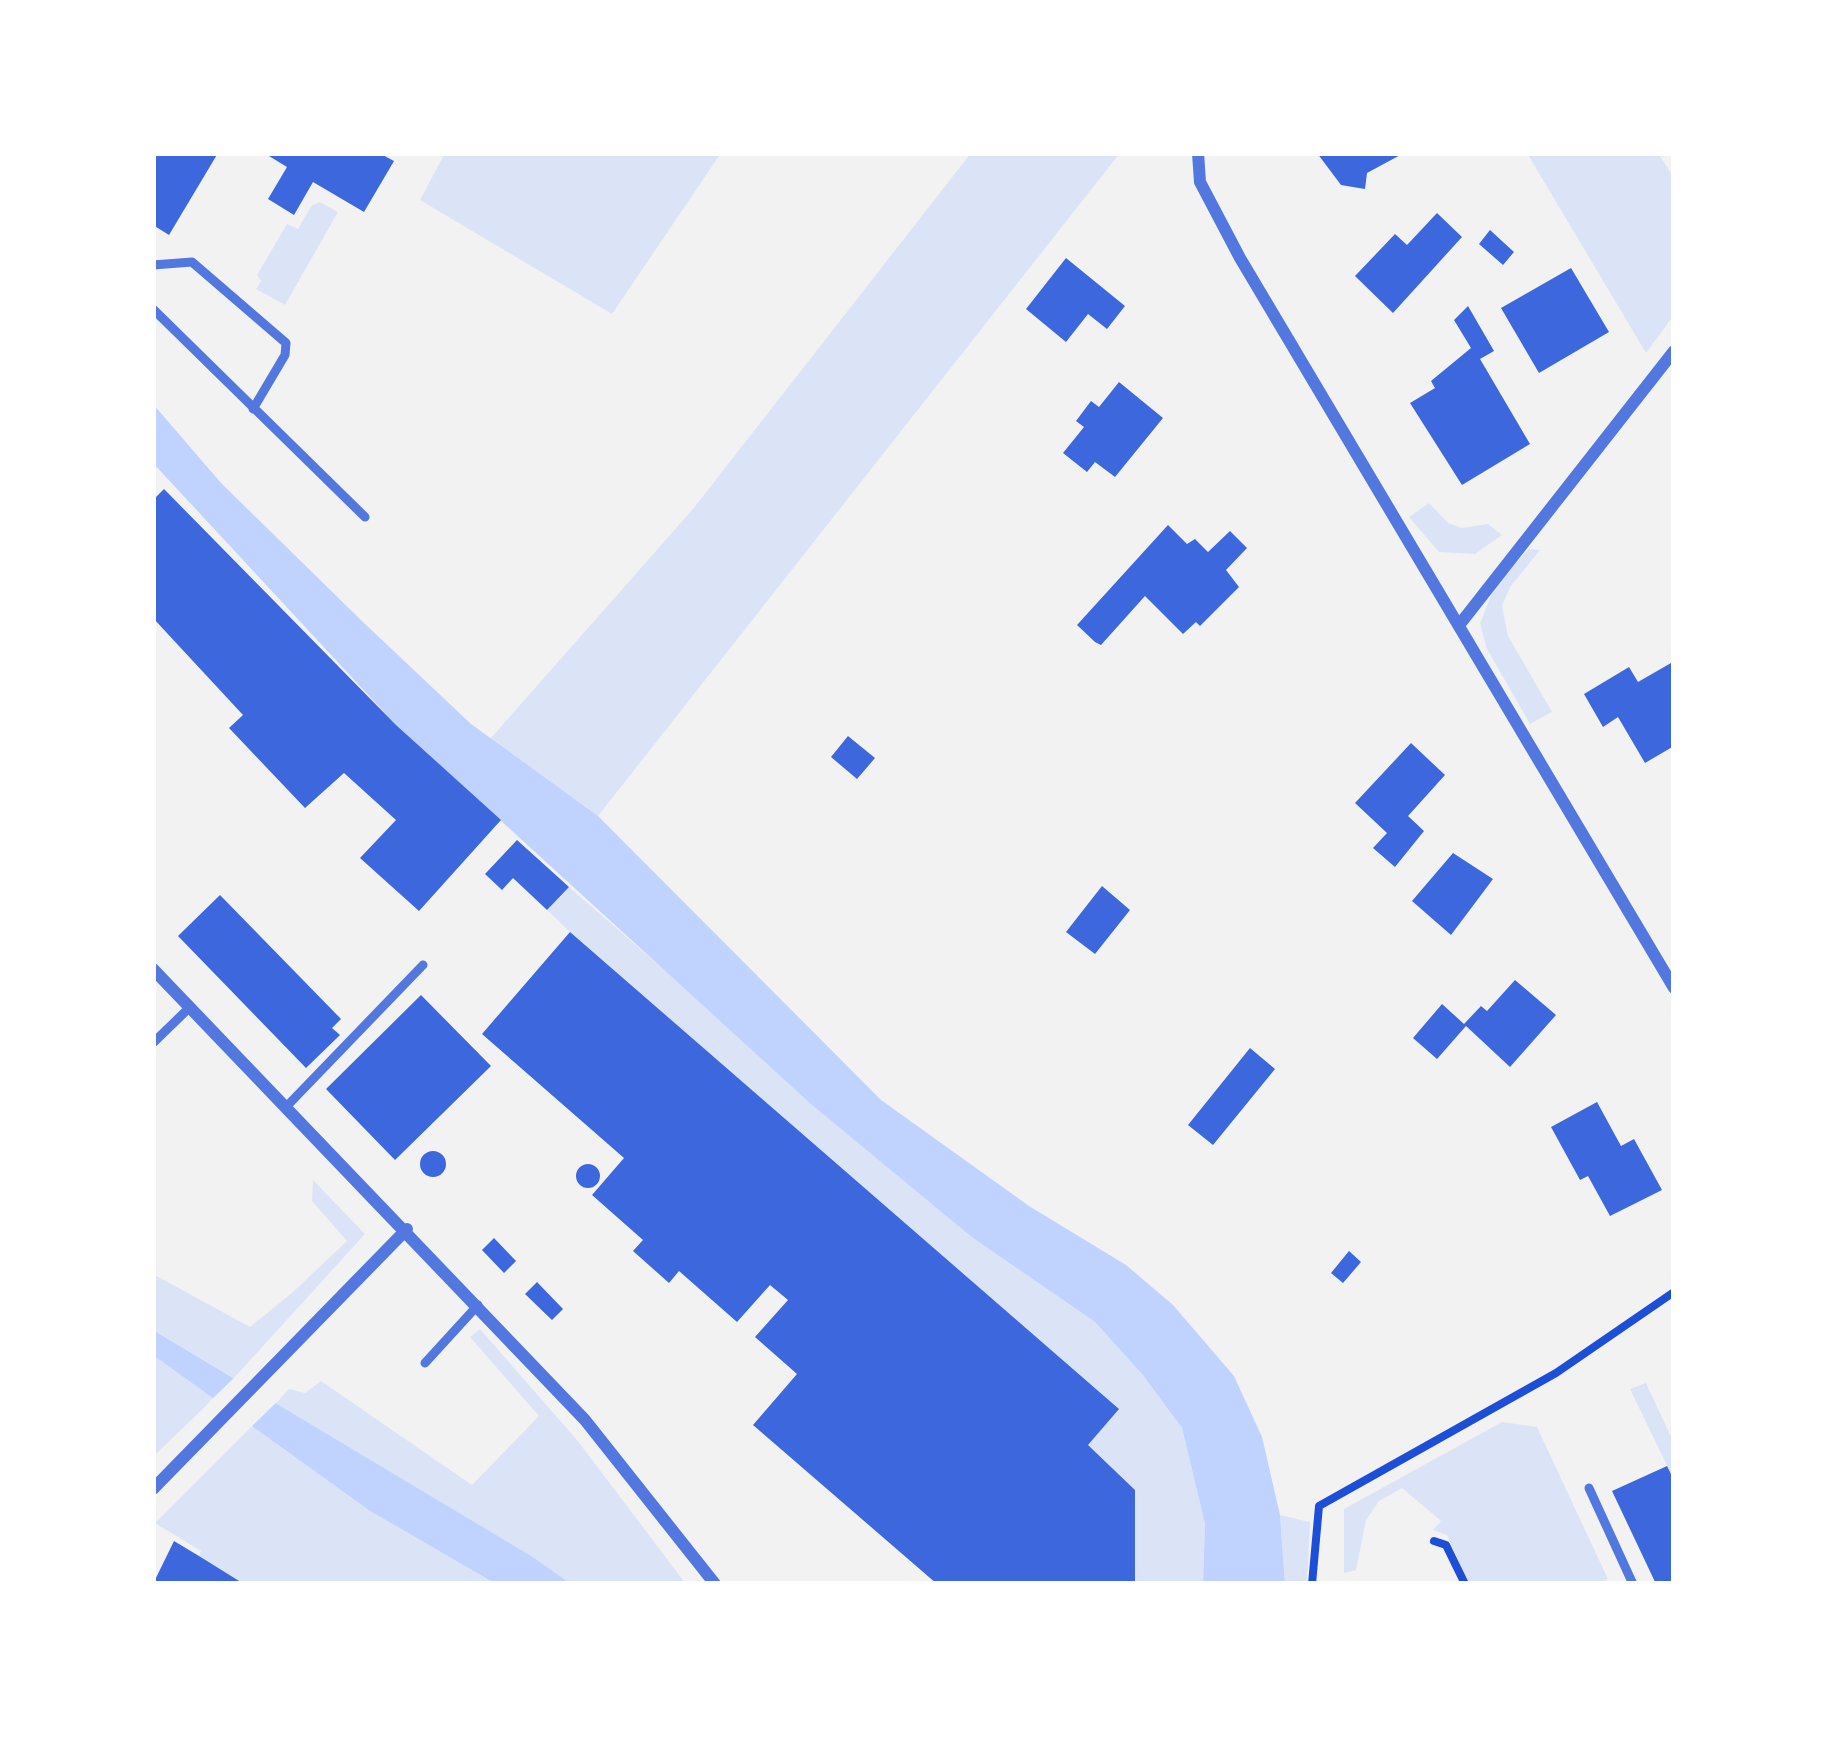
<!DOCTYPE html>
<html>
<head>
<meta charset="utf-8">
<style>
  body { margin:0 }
  #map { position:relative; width:1827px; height:1737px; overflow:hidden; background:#f2f2f2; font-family:"Roboto Condensed",sans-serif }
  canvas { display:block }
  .frame { position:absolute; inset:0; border:156px solid #fff; pointer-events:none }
</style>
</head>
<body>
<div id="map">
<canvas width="1827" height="1737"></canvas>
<div class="frame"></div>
</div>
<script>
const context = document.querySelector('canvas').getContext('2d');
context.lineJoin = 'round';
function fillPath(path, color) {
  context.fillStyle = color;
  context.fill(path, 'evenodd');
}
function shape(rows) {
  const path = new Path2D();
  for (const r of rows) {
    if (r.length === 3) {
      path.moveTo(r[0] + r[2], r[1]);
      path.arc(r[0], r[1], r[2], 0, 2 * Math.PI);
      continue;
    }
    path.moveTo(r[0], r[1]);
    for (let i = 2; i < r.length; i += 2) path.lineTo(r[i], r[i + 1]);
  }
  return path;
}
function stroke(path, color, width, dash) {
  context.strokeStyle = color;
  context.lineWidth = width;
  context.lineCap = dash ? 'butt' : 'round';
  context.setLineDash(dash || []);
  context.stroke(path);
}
fillPath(shape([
  [445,153,721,153,612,314,420,200],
  [971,153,1120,153,598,816,490,739,693,509],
  [1527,153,1658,153,1674,178,1674,315,1646,353],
  [320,202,338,212,285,305,256,289,261,281,257,275,287,224,298,229,312,205],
  [1429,503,1448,523,1462,528,1488,524,1502,535,1475,554,1439,552,1409,517],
  [1529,549,1540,550,1510,587,1502,606,1508,636,1552,712,1530,724,1487,649,1480,623,1496,583],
  [569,887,973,1238,1095,1322,1142,1374,1182,1428,1205,1524,1203,1584,1135,1584,1135,1490,1088,1445,1118,1408,570,932,547,910],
  [313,1180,365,1234,234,1378,153,1330,153,1274,250,1327,293,1292,347,1241,312,1201],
  [480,1329,577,1440,686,1584,571,1584,275,1404,289,1389,305,1393,321,1381,472,1485,539,1416,470,1337],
  [153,1355,214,1398,153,1457],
  [1646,1383,1674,1443,1674,1480,1630,1389],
  [1502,1422,1537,1427,1608,1579,1597,1584,1469,1584,1447,1535,1433,1530,1441,1521,1402,1488,1379,1501,1366,1520,1356,1570,1344,1573,1344,1509],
  [252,1426,370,1511,496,1584,244,1584,199,1556,201,1551,155,1523],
  [1280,1515,1310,1522,1307,1584,1285,1584]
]), '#dbe4f7');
fillPath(shape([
  [153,404,221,483,364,623,471,724,598,816,881,1100,1029,1206,1126,1265,1173,1305,1234,1376,1262,1437,1280,1515,1285,1584,1203,1584,1205,1524,1182,1428,1142,1374,1095,1322,973,1238,811,1104,396,725,153,463],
  [153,1330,531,1556,571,1584,496,1584,370,1511,153,1355]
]), '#bfd3fe');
fillPath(shape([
  [239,1373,280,1399,248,1430,209,1402]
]), '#f2f2f2');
fillPath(shape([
  [153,153,218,153,169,235,153,225],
  [264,153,379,153,394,161,364,212,313,182,294,215,268,199,287,167],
  [1317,153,1404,153,1367,173,1365,189,1341,185],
  [1437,213,1462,237,1393,313,1355,276,1395,234,1407,245],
  [1490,230,1514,252,1503,265,1479,244],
  [1066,258,1125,306,1107,329,1088,314,1066,342,1026,309],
  [1571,268,1609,332,1539,373,1501,308],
  [1468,306,1494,351,1480,359,1530,444,1462,485,1410,403,1435,388,1431,381,1471,348,1454,320],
  [1119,382,1163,418,1115,477,1095,462,1087,472,1063,453,1084,427,1076,421,1091,401,1099,407],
  [164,489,396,725,501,820,419,911,360,858,396,820,344,773,305,808,229,728,243,715,153,618,153,500],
  [1168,525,1187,544,1195,539,1208,552,1230,531,1247,548,1226,570,1239,587,1200,626,1196,622,1183,634,1145,596,1101,645,1095,642,1077,625],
  [1671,663,1674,746,1645,763,1618,717,1603,727,1584,694,1629,667,1638,682],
  [848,736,875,758,857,779,831,757],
  [1411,743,1445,775,1408,816,1424,831,1395,867,1373,848,1387,833,1355,803],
  [517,840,569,887,547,910,513,878,502,890,485,874],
  [1453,853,1493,879,1451,935,1412,901],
  [1102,886,1130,910,1095,954,1066,932],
  [220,895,341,1019,332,1028,340,1035,306,1068,178,936],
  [570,932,1119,1409,1088,1445,1135,1490,1135,1584,937,1584,753,1425,797,1374,755,1337,788,1300,770,1285,737,1322,679,1271,669,1283,633,1251,643,1240,592,1195,624,1158,482,1034],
  [1515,980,1556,1015,1510,1067,1466,1026,1437,1059,1413,1038,1442,1004,1464,1024,1481,1006,1487,1011],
  [421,995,491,1066,395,1160,326,1089],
  [1250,1048,1275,1069,1213,1145,1188,1125],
  [1597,1102,1621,1146,1634,1139,1662,1190,1610,1216,1588,1176,1580,1180,1551,1127],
  [433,1164,13],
  [588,1176,12],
  [494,1238,516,1261,504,1273,482,1250],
  [1349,1251,1361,1262,1343,1283,1331,1273],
  [537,1282,563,1309,552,1320,525,1294],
  [1667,1466,1674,1480,1674,1584,1656,1584,1612,1491],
  [174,1541,199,1556,244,1584,153,1584]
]), '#3d67dc');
stroke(shape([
  [1434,1541,1446,1545,1465,1584],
  [1312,1584,1319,1506,1556,1373,1674,1292]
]), '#1d4ed8', 8);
stroke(shape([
  [153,265,192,262,286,343,285,355,253,409],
  [153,309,365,517],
  [153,1043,190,1007],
  [287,1106,423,965],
  [425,1363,478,1305],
  [1589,1488,1633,1584]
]), '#5277de', 9);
stroke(shape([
  [1198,153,1200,182,1240,258,1674,988],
  [1460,624,1674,351],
  [153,969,585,1420,715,1584],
  [153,1489,407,1229]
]), '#5277de', 12);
</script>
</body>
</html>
